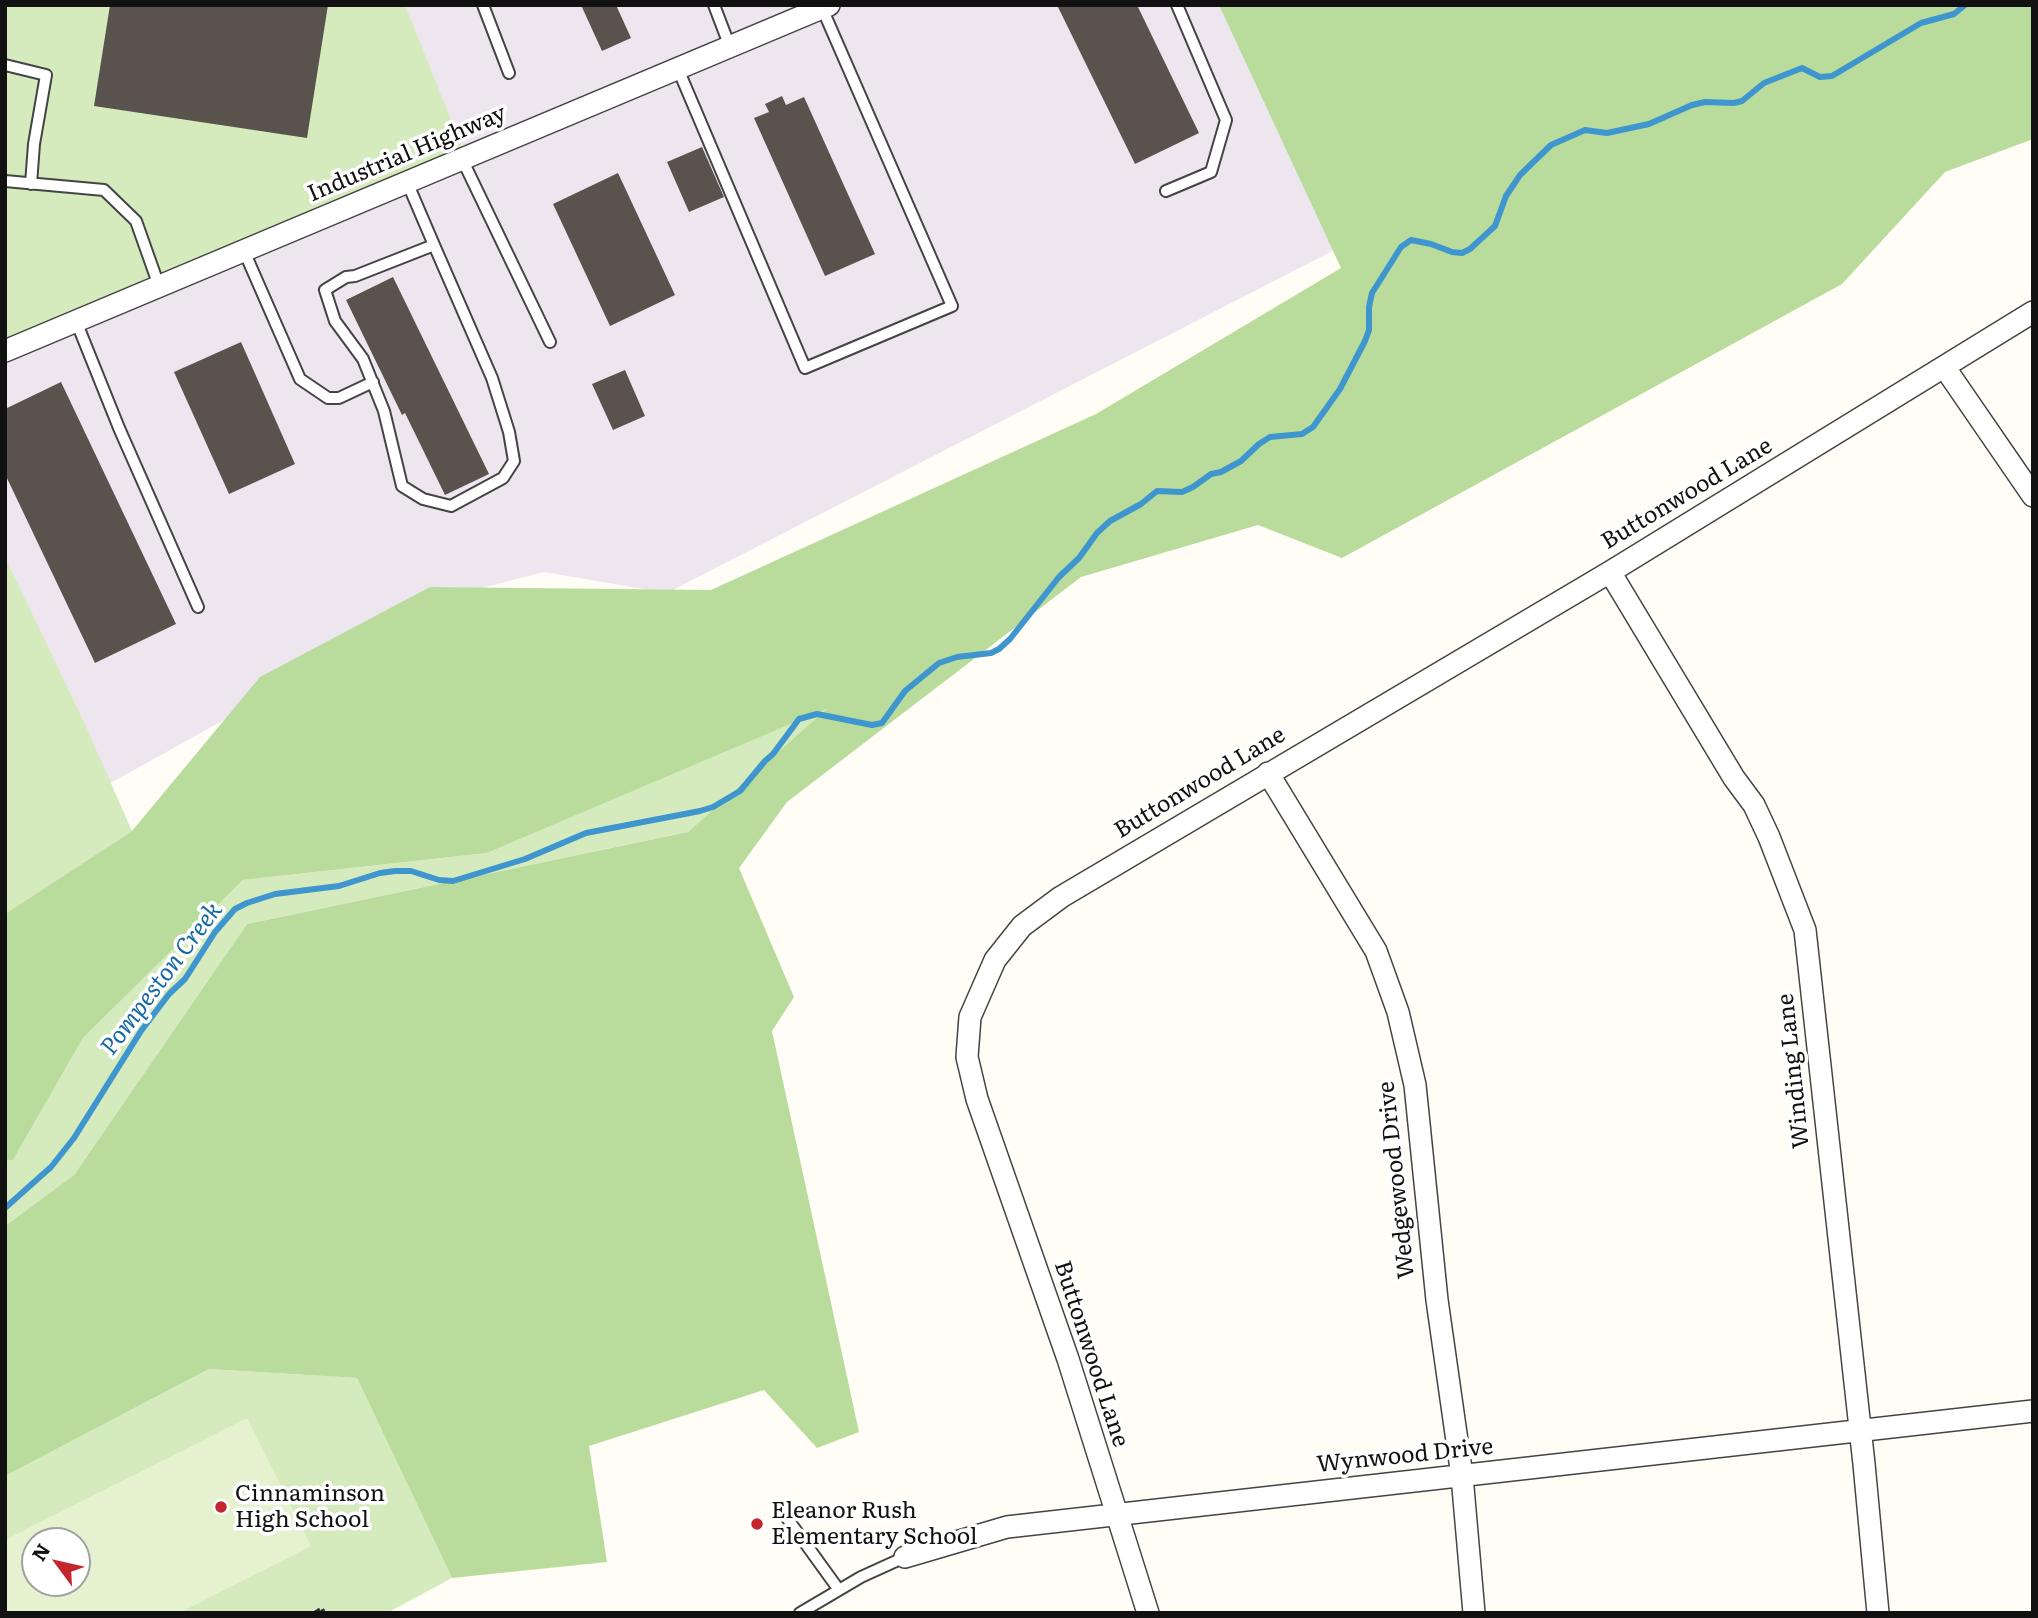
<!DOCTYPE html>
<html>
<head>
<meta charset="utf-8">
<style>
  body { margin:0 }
  #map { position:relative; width:2038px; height:1618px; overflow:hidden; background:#fffdf5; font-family:Literata,serif }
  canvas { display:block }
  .frame { position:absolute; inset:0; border:7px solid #111; pointer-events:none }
  .north { position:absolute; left:21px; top:1527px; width:70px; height:70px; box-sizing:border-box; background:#fff; border:2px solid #a0a0a0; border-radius:50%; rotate:303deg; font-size:19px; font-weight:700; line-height:28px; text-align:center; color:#111 }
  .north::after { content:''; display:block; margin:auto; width:24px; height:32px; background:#c4262e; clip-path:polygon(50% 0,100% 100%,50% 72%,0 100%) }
</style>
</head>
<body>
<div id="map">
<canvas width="2038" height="1618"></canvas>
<div class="frame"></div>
<div class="north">N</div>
</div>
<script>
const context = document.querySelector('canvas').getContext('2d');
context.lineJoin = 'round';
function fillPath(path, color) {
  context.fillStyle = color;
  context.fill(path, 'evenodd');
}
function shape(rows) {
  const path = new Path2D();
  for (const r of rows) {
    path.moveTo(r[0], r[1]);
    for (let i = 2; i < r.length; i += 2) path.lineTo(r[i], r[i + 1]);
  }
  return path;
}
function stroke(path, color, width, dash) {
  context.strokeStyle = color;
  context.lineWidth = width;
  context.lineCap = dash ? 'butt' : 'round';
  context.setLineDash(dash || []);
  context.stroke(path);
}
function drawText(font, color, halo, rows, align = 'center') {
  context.font = font + ' Literata,serif';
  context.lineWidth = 7;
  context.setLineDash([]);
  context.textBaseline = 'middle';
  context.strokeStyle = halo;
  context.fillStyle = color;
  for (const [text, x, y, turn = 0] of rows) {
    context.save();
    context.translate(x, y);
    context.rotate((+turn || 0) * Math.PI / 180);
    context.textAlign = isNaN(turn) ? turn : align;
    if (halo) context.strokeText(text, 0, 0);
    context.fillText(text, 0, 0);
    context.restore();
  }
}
fillPath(shape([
  [5,5,1592,5,1457,187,667,593,544,572,443,598,91,794,5,837]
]), '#eee6ef');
fillPath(shape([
  [5,5,405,5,470,167,5,363],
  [5,557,83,720,132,831,5,914],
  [831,706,688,832,247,924,74,1175,5,1226,5,1161,13,1160,83,1038,243,880,487,853],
  [209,1369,357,1378,452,1578,387,1613,5,1613,5,1476],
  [35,1541,77,1541,77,1583,35,1583]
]), '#d5ebbd');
fillPath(shape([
  [1219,5,2033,5,2033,139,1945,172,1842,284,1342,558,1258,525,1081,577,787,802,739,868,794,997,772,1031,859,1432,817,1448,764,1390,589,1446,607,1562,452,1578,357,1378,209,1369,5,1476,5,1226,74,1175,247,924,688,832,828,708,487,853,243,880,83,1038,13,1160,5,1161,5,914,132,831,260,677,430,587,711,590,1096,414,1341,268]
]), '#b9dc9c');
fillPath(shape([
  [247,1418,311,1546,179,1613,5,1613,5,1540],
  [35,1541,77,1541,77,1583,35,1583]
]), '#e6f2cf');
stroke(shape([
  [5,1208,51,1167,74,1138,141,1031,169,994,185,979,215,932,235,909,247,903,275,894,339,886,380,873,395,871,411,871,439,880,453,881,525,859,586,833,700,811,713,807,740,791,765,761,773,754,799,719,817,714,872,725,882,723,905,691,939,663,957,657,991,653,999,649,1010,639,1059,577,1079,558,1097,533,1110,521,1141,504,1157,491,1182,492,1193,487,1211,474,1221,472,1241,461,1259,444,1270,437,1302,434,1313,427,1340,389,1365,341,1369,330,1369,307,1372,293,1401,247,1411,240,1431,244,1452,252,1462,253,1470,249,1495,226,1506,196,1520,175,1551,145,1585,130,1607,133,1649,124,1692,105,1705,102,1734,103,1742,101,1764,83,1802,68,1820,77,1832,76,1921,23,1954,14,1965,5]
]), '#3f96cf', 6);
fillPath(shape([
  [110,5,328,5,307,138,94,106],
  [581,5,616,5,631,38,602,51],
  [1057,5,1137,5,1199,133,1135,164],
  [782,96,786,105,804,97,875,254,825,276,754,118,769,112,765,104],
  [702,147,724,197,689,212,667,162],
  [618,173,675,295,610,326,553,204],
  [393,277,489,474,445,495,405,413,402,415,346,300],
  [241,342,295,464,229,494,174,372],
  [625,370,645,416,613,430,592,384],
  [61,382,176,624,95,663,5,474,5,409]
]), '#5a524d');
const service = shape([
  [483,5,509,73],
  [714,5,730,47],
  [5,65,46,75,34,144,31,184],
  [678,69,805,368,952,306,822,8],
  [462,159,550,342],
  [5,181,104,190,136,221,159,286],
  [407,182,434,245,492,378,509,432,514,461,503,478,451,506,423,499,402,486,384,411,363,359,335,321,325,290,346,277,355,276,434,245],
  [1166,191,1211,172,1226,120,1177,5],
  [244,251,300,379,328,398,339,398,373,382],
  [76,321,119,428,198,607],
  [787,1518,839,1590],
  [800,1613,861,1577,905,1557]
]);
const minor = shape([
  [5,351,829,5],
  [1945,368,2033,496],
  [1610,572,1734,778,1754,805,1769,837,1805,930,1864,1464,1878,1613],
  [1268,773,1376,951,1398,1012,1415,1085,1437,1300,1462,1476,1474,1613],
  [905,1557,1007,1527,2033,1411],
  [1148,1613,1068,1359,977,1099,967,1057,970,1017,995,960,1022,926,1061,897,1610,572,2033,312]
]);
stroke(service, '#444', 14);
stroke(minor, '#444', 24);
stroke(shape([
  [314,1613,322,1608,324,1613]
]), '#333', 3.5, [7, 3.5]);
stroke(service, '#fff', 10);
stroke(minor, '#fff', 21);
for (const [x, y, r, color] of [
  [221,1507,7,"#c4262e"],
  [757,1524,7,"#c4262e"]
]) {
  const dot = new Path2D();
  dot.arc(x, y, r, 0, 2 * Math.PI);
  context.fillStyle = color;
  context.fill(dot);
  stroke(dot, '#fff', 2.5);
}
drawText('23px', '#111', '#fff', [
  ["Industrial Highway",407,154,-23],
  ["Buttonwood Lane",1687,494,-31],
  ["Buttonwood Lane",1200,783,-31],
  ["Winding Lane",1794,1071,-96],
  ["Wedgewood Drive",1397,1180,-96],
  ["Buttonwood Lane",1091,1354,72],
  ["Wynwood Drive",1405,1456,-6]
]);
drawText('23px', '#111', '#fff', [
  ["Cinnaminson",235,1494],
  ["High School",235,1520],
  ["Eleanor Rush",771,1511],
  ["Elementary School",771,1537]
], 'left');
drawText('italic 24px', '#1768a6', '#fff', [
  ["Pompeston Creek",162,979,-53]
]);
</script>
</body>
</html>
